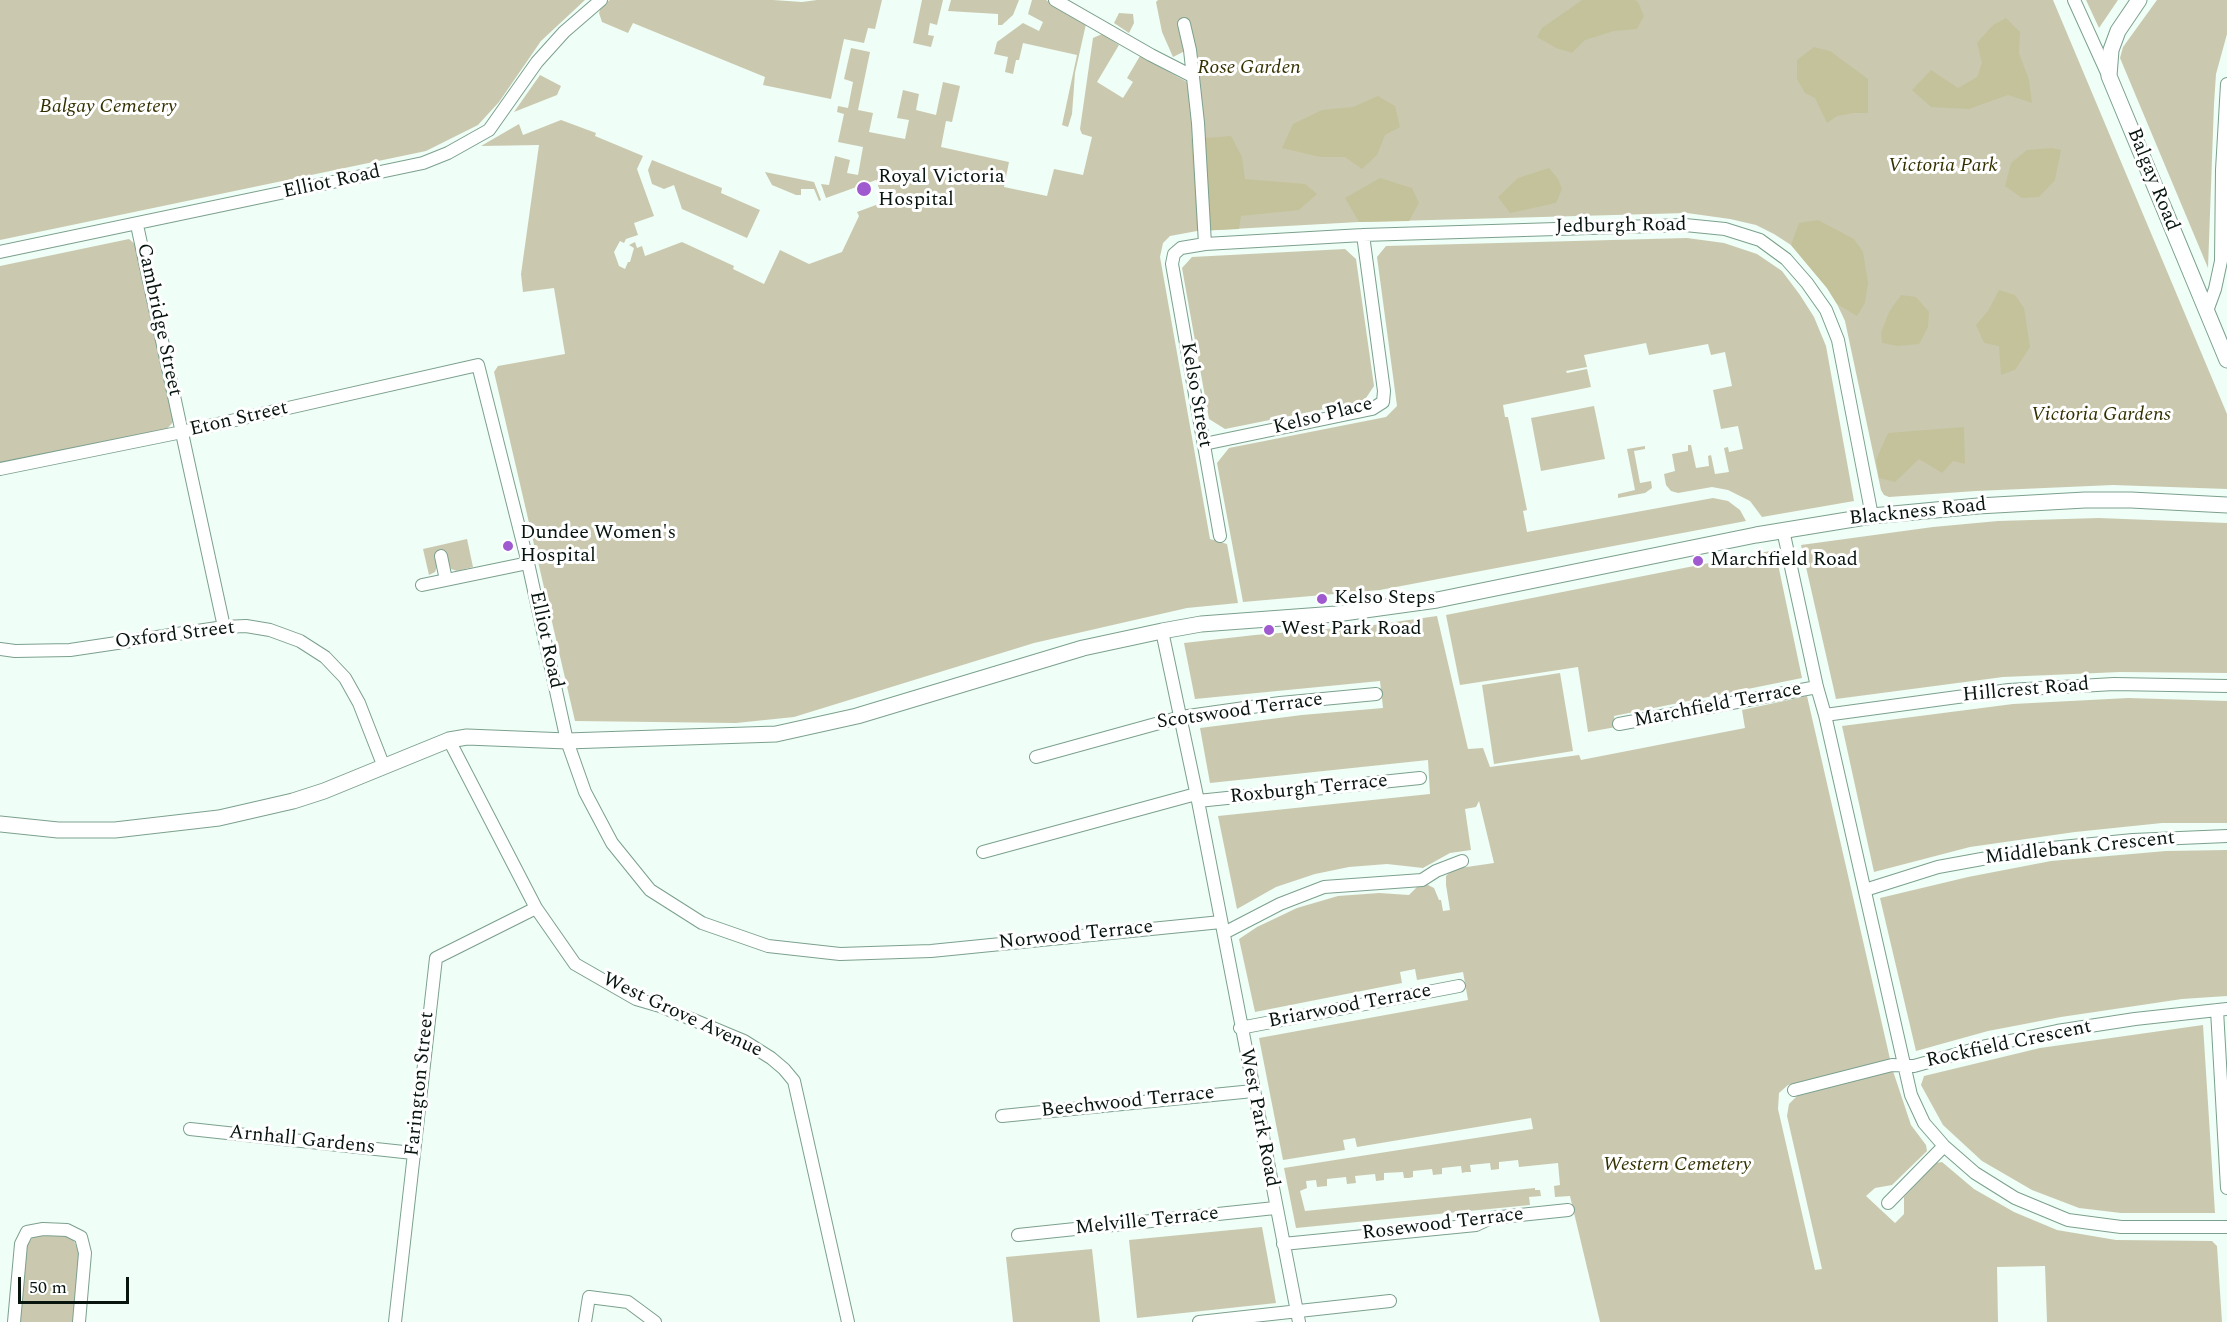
<!DOCTYPE html>
<html>
<head>
<meta charset="utf-8">
<style>
  body { margin:0 }
  #map { position:relative; width:2227px; height:1322px; overflow:hidden; background:#effef6; font-family:Spectral,serif }
  canvas { display:block }
  .scale { position:absolute; left:18px; top:1277px; width:111px; height:27px; box-sizing:border-box; border:3px solid #08150f; border-top:0; padding-left:8px; font-size:18px; line-height:21px; white-space:nowrap; color:#08150f; -webkit-text-stroke:4px #fff; paint-order:stroke }
</style>
</head>
<body>
<div id="map">
<canvas width="2227" height="1322"></canvas>
<div class="scale">50 m</div>
</div>
<script>
const context = document.querySelector('canvas').getContext('2d');
context.lineJoin = 'round';
function fillPath(path, color) {
  context.fillStyle = color;
  context.fill(path, 'evenodd');
}
function shape(rows) {
  const path = new Path2D();
  for (const r of rows) {
    path.moveTo(r[0], r[1]);
    for (let i = 2; i < r.length; i += 2) path.lineTo(r[i], r[i + 1]);
  }
  return path;
}
function stroke(path, color, width, dash) {
  context.strokeStyle = color;
  context.lineWidth = width;
  context.lineCap = dash ? 'butt' : 'round';
  context.setLineDash(dash || []);
  context.stroke(path);
}
function drawText(font, color, halo, rows, align = 'center') {
  context.font = font + ' Spectral,serif';
  context.lineWidth = 6;
  context.setLineDash([]);
  context.textBaseline = 'middle';
  context.strokeStyle = halo;
  context.fillStyle = color;
  for (const [text, x, y, turn = 0] of rows) {
    context.save();
    context.translate(x, y);
    context.rotate((+turn || 0) * Math.PI / 180);
    context.textAlign = isNaN(turn) ? turn : align;
    if (halo) context.strokeText(text, 0, 0);
    context.fillText(text, 0, 0);
    context.restore();
  }
}
fillPath(shape([
  [0,0,585,0,541,41,499,102,478,125,426,151,0,240],
  [610,0,773,0,802,2,817,0,882,0,875,29,868,28,864,43,844,39,831,99,763,85,765,77,633,23,628,33,602,22,599,13,602,4],
  [922,0,943,0,937,25,930,23,928,35,934,36,931,47,913,43],
  [951,0,1019,0,1013,15,1002,25,998,25,998,14,948,11],
  [1032,0,1046,0,1086,24,1075,73,1072,114,1068,127,1062,125,1077,55,1023,43,1019,60,1016,60,1013,74,1005,72,1008,57,994,54,997,42,1023,23,1039,31,1043,22,1028,14],
  [1158,0,2053,0,2227,414,2227,489,2113,485,1976,491,1889,497,1884,495,1881,490,1845,321,1837,304,1827,288,1791,245,1774,234,1756,225,1730,219,1687,213,1359,222,1197,231,1170,236,1163,243,1160,257,1210,539,1227,544,1238,603,1187,608,1034,643,794,717,736,723,575,721,494,372,498,366,565,354,554,288,523,292,521,274,539,145,481,146,519,124,523,135,561,120,596,133,595,136,643,156,637,169,654,216,634,223,638,235,626,239,624,243,620,241,614,252,619,266,625,269,628,262,630,262,634,248,629,245,635,242,637,248,642,246,645,256,682,242,734,266,733,269,764,284,780,250,809,264,842,252,859,216,857,212,884,202,876,180,826,198,821,184,829,185,835,156,850,160,847,173,858,175,863,147,838,142,844,114,837,112,838,106,848,108,853,82,844,79,851,48,870,52,858,110,873,113,869,132,905,139,909,120,897,118,903,90,919,94,916,110,936,115,943,82,960,86,952,122,946,121,941,147,1009,162,1004,187,1047,196,1054,169,1083,175,1092,137,1082,134,1080,129,1093,38,1102,34,1119,45,1097,82,1123,98,1133,82,1127,78,1140,56,1187,82,1185,51,1173,57,1162,32,1156,2],
  [2086,0,2118,0,2099,28],
  [2157,0,2227,0,2227,34,2216,74,2214,104,2208,268,2120,58,2123,47],
  [1119,13,1133,14,1134,23,1129,33,1114,23],
  [540,75,561,86,557,95,514,112],
  [652,160,722,188,721,193,760,210,747,238,682,209,674,185,664,189,652,184,648,170],
  [765,172,814,182,821,200,819,201,814,189,801,189,801,195,796,195,772,185],
  [1687,238,1724,243,1757,254,1782,271,1800,295,1814,317,1826,346,1854,501,1762,517,1750,501,1728,490,1712,487,1678,493,1671,491,1666,485,1664,474,1675,471,1672,454,1688,451,1688,445,1691,445,1696,468,1709,466,1708,456,1711,455,1715,474,1729,472,1724,448,1728,447,1729,452,1743,449,1738,426,1721,429,1713,390,1732,386,1725,352,1711,355,1708,344,1649,355,1646,343,1584,355,1587,367,1566,371,1567,373,1587,369,1591,387,1503,405,1505,417,1508,417,1527,510,1523,511,1527,532,1713,498,1728,501,1740,510,1746,521,1380,590,1243,602,1217,463,1229,448,1386,417,1397,406,1377,257,1386,246],
  [129,239,136,245,174,421,166,430,0,464,0,266],
  [1345,249,1356,259,1374,386,1364,401,1225,429,1209,419,1182,268,1192,257],
  [1594,406,1605,459,1541,471,1531,418],
  [1645,446,1645,449,1634,451,1640,483,1651,481,1652,488,1645,493,1618,498,1618,494,1635,490,1627,449],
  [2099,518,2227,523,2227,673,2120,672,2003,677,1836,699,1801,545,1933,527,1998,521],
  [467,539,473,567,457,571,451,569,445,553,434,556,437,567,435,572,429,575,423,549],
  [1775,550,1802,678,1614,716,1616,727,1588,732,1578,667,1460,685,1446,615],
  [1437,616,1468,749,1483,748,1490,767,1579,755,1581,760,1745,728,1742,710,1807,696,1890,1059,1788,1085,1779,1093,1778,1109,1815,1270,1822,1269,1787,1116,1789,1104,1797,1096,1893,1071,1911,1125,1926,1145,1927,1151,1892,1185,1875,1188,1866,1196,1895,1223,1904,1214,1904,1197,1936,1163,1942,1162,1974,1189,2014,1212,2057,1230,2116,1240,2212,1241,2217,1246,2222,1322,2047,1322,2045,1266,1997,1267,1998,1322,1600,1322,1570,1196,1555,1197,1554,1186,1560,1185,1558,1163,1519,1167,1518,1160,1499,1162,1499,1169,1491,1170,1490,1163,1470,1165,1471,1172,1466,1172,1462,1173,1461,1166,1442,1168,1442,1174,1433,1175,1432,1169,1413,1171,1413,1177,1409,1178,1404,1178,1403,1172,1384,1173,1384,1180,1376,1181,1375,1174,1355,1176,1356,1183,1347,1184,1346,1177,1327,1179,1327,1186,1317,1187,1316,1180,1306,1181,1307,1188,1300,1191,1305,1211,1535,1188,1535,1190,1540,1190,1541,1196,1529,1197,1530,1205,1296,1228,1284,1168,1533,1129,1531,1118,1357,1147,1355,1138,1343,1140,1345,1150,1283,1160,1259,1038,1468,1000,1463,972,1417,980,1415,969,1400,972,1402,983,1255,1012,1239,939,1257,927,1297,908,1338,896,1379,893,1409,895,1417,887,1426,884,1434,888,1439,900,1441,900,1443,911,1450,910,1446,885,1446,876,1453,869,1494,863,1479,801,1476,807,1465,809,1471,850,1450,853,1423,868,1387,864,1349,867,1315,874,1276,887,1237,909,1218,816,1430,794,1428,760,1210,783,1200,728,1302,715,1383,708,1380,681,1195,699,1184,643,1255,635,1374,625],
  [1560,673,1573,751,1494,764,1482,685],
  [2128,698,2227,701,2227,823,2162,823,2075,832,1970,847,1874,872,1842,726,2013,704],
  [2227,850,2227,996,2182,999,2061,1017,1988,1031,1916,1051,1880,898,1968,877,2051,861,2166,851],
  [2203,1025,2215,1213,2121,1213,2079,1208,2032,1190,1982,1161,1943,1125,1921,1085,1924,1076,2040,1048],
  [1262,1227,1276,1303,1137,1318,1129,1240],
  [42,1235,66,1236,74,1241,79,1252,73,1322,20,1322,27,1246,32,1238],
  [1092,1249,1100,1322,1013,1322,1006,1257]
]), '#cac9af');
fillPath(shape([
  [1582,0,1635,0,1638,2,1644,16,1637,29,1614,31,1585,40,1572,53,1556,48,1537,37,1542,28],
  [2006,18,2020,32,2019,53,2029,80,2032,103,2008,95,1969,109,1931,107,1912,90,1931,70,1958,88,1977,77,1982,63,1977,43,1993,25],
  [1814,47,1830,51,1868,79,1868,113,1854,113,1837,116,1827,123,1815,98,1805,93,1797,79,1797,60],
  [1378,96,1395,106,1400,127,1385,135,1377,155,1362,169,1345,157,1320,157,1282,148,1293,124,1322,110,1353,107],
  [1231,136,1242,157,1245,179,1305,184,1317,194,1299,210,1241,216,1239,229,1197,231,1191,139],
  [2052,148,2061,150,2055,180,2039,197,2022,198,2005,186,2011,163,2027,150],
  [1549,168,1558,179,1562,189,1556,203,1510,213,1498,197,1518,178],
  [1380,178,1412,188,1419,203,1409,221,1359,222,1345,198],
  [1818,220,1854,239,1863,252,1868,283,1865,303,1857,316,1837,304,1827,288,1791,245,1799,223],
  [1999,290,2015,295,2024,308,2030,347,2015,370,2001,375,1999,346,1984,343,1976,325,1988,311],
  [1901,295,1916,297,1929,312,1928,327,1919,344,1897,346,1882,343,1881,333,1889,312],
  [1964,427,1965,464,1953,461,1942,473,1919,459,1895,482,1879,478,1876,460,1888,433]
]), '#c4c29b');
const minor = shape([
  [1055,0,1151,55,1192,76],
  [2074,0,2108,75],
  [1184,24,1190,50,1198,123,1205,244],
  [137,225,224,627],
  [0,252,423,163,448,153,489,130,537,62,564,32,601,0],
  [2207,311,2215,289,2221,261,2222,170,2227,84],
  [1204,444,1372,409,1383,402,1384,391,1363,235],
  [0,469,182,432,478,365,528,563,567,741,585,792,612,843,650,890,702,923,768,946,840,954,931,951,1221,922],
  [1783,530,1817,687,1825,715,1911,1095,1924,1123,1944,1146,1975,1173,2015,1198,2068,1220,2121,1227,2227,1227],
  [1220,536,1172,264,1174,254,1181,248,1205,244,1363,235,1685,225,1725,229,1760,240,1786,259,1807,283,1826,310,1838,340,1872,516],
  [441,556,446,580],
  [422,585,528,563],
  [1162,631,1198,801,1299,1322],
  [0,649,15,651,70,650,224,627,246,626,270,630,300,641,325,657,345,678,359,703,384,767],
  [1825,715,2009,690,2114,684,2227,686],
  [1619,724,1817,687],
  [449,740,536,908,575,964,636,999,660,1006,744,1041,771,1058,784,1069,794,1081,848,1322],
  [1036,757,1181,717,1280,703,1376,694],
  [1198,801,1420,778],
  [983,852,1196,794],
  [1865,890,1938,867,2031,850,2133,840,2227,836],
  [1224,933,1280,904,1324,887,1422,880,1436,871,1462,861],
  [2217,1010,2227,1188],
  [1240,1028,1459,986],
  [1794,1090,1892,1065,1914,1066,1986,1046,2057,1031,2135,1019,2227,1009],
  [1002,1116,1253,1091],
  [190,1129,413,1153],
  [1888,1203,1944,1146],
  [1018,1235,1275,1208],
  [1283,1244,1476,1225,1491,1218,1568,1210],
  [14,1322,21,1244,27,1232,43,1229,67,1230,81,1237,85,1253,79,1322],
  [395,1322,436,958,536,908],
  [585,1322,589,1297,628,1302,655,1322],
  [1199,1322,1390,1301]
]);
const tertiary = shape([
  [2139,0,2118,31,2111,50,2109,76,2227,360],
  [0,824,58,830,115,830,219,818,293,801,324,791,449,740,467,737,567,741,776,734,857,716,1083,648,1162,631,1201,624,1336,614,1437,600,1756,535,1872,516,1978,506,2085,500,2131,500,2227,505]
]);
stroke(minor, '#7ca08e', 14);
stroke(tertiary, '#7ca08e', 17);
stroke(minor, '#fff', 12);
stroke(tertiary, '#fff', 15);
for (const [x, y, r, color] of [
  [864,189,8,"#9f5acf"],
  [508,546,6,"#9f5acf"],
  [1698,561,6,"#9f5acf"],
  [1322,599,6,"#9f5acf"],
  [1269,630,6,"#9f5acf"]
]) {
  const dot = new Path2D();
  dot.arc(x, y, r, 0, 2 * Math.PI);
  context.fillStyle = color;
  context.fill(dot);
  stroke(dot, '#fff', 2);
}
drawText('italic 20px', '#333000', '#fff', [
  ["Rose Garden",1249,69],
  ["Balgay Cemetery",108,108],
  ["Victoria Park",1943,167],
  ["Victoria Gardens",2101,416],
  ["Western Cemetery",1677,1166]
]);
drawText('20px', '#08150f', '#fff', [
  ["Royal Victoria",878,178],
  ["Hospital",878,201],
  ["Dundee Women's",520,534],
  ["Hospital",520,557],
  ["Marchfield Road",1710,561],
  ["Kelso Steps",1334,599],
  ["West Park Road",1281,630]
], 'left');
drawText('20px', '#08150f', '#fff', [
  ["Balgay Road",2152,180,68],
  ["Elliot Road",332,183,-12],
  ["Jedburgh Road",1621,227,-1],
  ["Cambridge Street",158,320,78],
  ["Kelso Street",1195,395,80],
  ["Kelso Place",1323,417,-14],
  ["Eton Street",239,420,-13],
  ["Blackness Road",1918,513,-6],
  ["Oxford Street",175,636,-7],
  ["Elliot Road",545,640,78],
  ["Hillcrest Road",2026,691,-5],
  ["Marchfield Terrace",1718,706,-11],
  ["Scotswood Terrace",1240,712,-8],
  ["Roxburgh Terrace",1309,790,-6],
  ["Middlebank Crescent",2080,849,-6],
  ["Norwood Terrace",1076,936,-6],
  ["Briarwood Terrace",1350,1007,-11],
  ["West Grove Avenue",682,1016,25],
  ["Rockfield Crescent",2009,1045,-12],
  ["Farington Street",421,1084,-84],
  ["Beechwood Terrace",1128,1103,-6],
  ["West Park Road",1258,1118,79],
  ["Arnhall Gardens",302,1141,6],
  ["Melville Terrace",1147,1222,-6],
  ["Rosewood Terrace",1443,1225,-7]
]);
</script>
</body>
</html>
